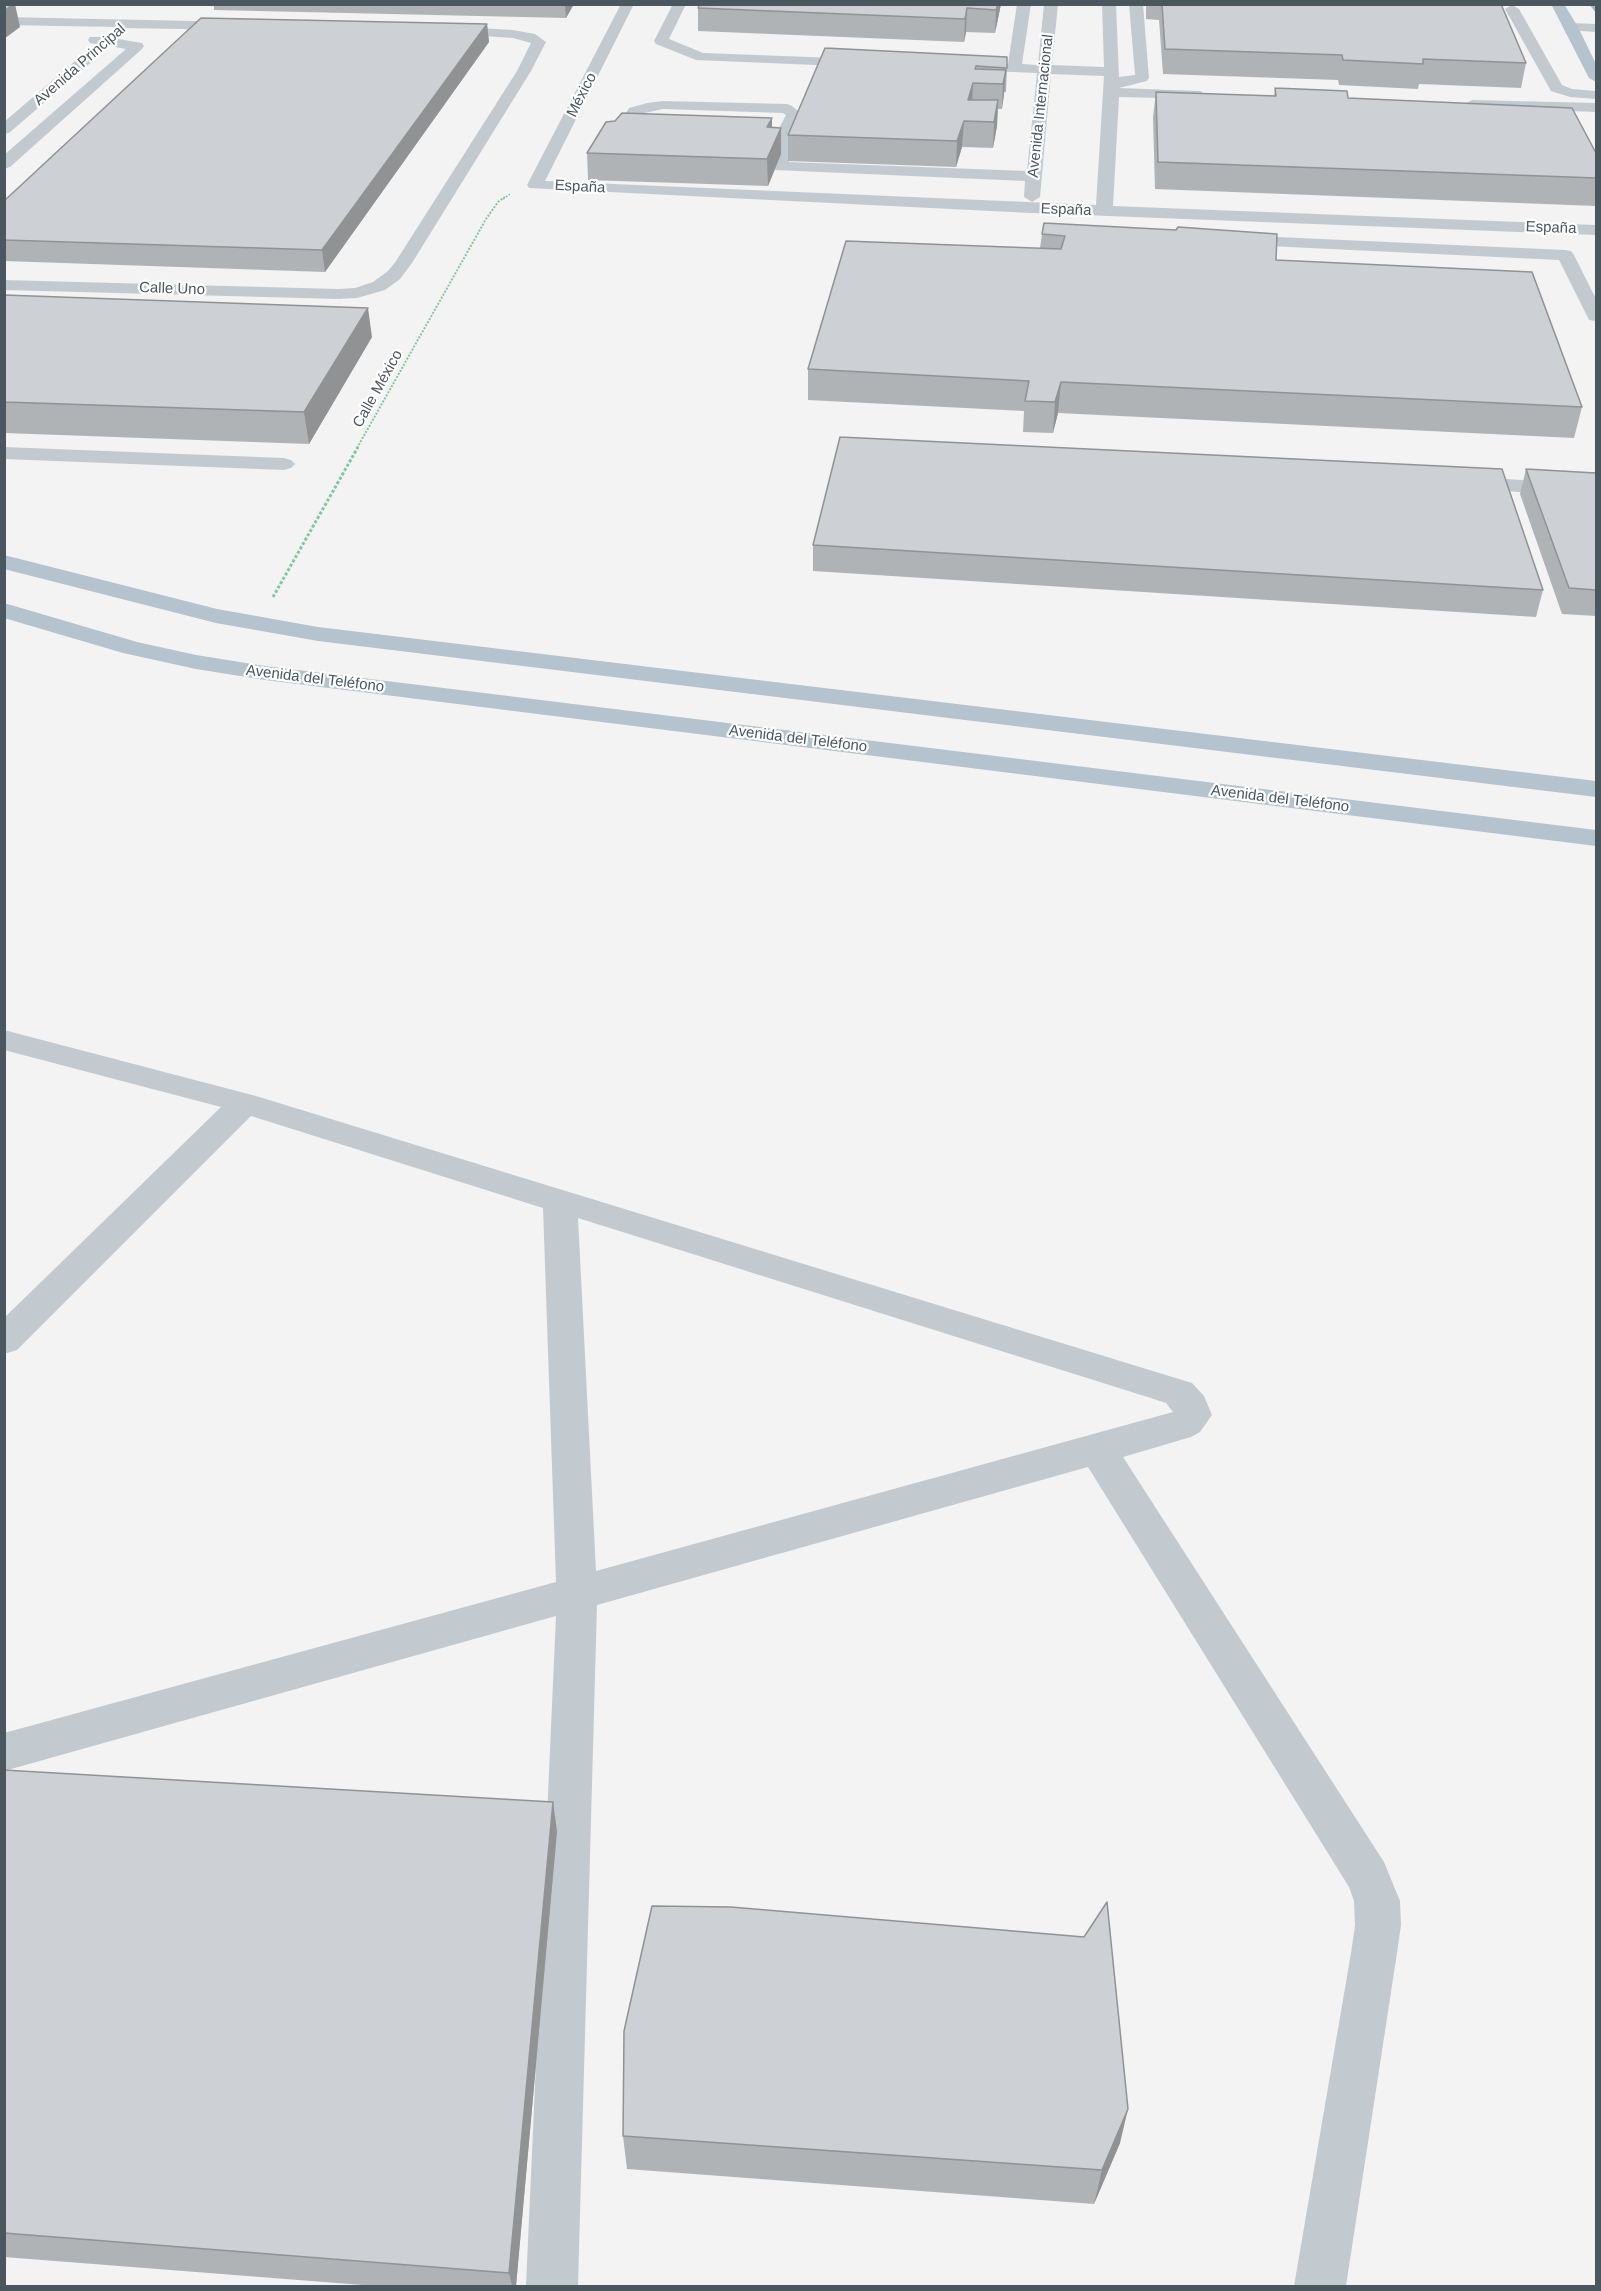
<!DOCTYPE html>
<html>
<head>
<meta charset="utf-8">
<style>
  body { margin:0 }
  #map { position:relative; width:1601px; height:2291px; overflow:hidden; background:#f4f3f3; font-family:Helvetica,sans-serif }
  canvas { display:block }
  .frame { position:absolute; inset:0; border:6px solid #4b575f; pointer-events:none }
</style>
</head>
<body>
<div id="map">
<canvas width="1601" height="2291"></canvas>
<div class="frame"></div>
</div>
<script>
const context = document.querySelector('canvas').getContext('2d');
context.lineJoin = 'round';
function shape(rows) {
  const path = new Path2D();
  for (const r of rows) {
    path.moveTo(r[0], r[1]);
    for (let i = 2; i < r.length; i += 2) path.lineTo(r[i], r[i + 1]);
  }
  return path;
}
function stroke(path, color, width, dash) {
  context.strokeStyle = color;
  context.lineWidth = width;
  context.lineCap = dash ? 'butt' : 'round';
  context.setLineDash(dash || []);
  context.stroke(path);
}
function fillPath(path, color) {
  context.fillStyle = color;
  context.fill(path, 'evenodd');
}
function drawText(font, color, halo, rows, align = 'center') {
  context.font = font + ' Helvetica,sans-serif';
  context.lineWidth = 4.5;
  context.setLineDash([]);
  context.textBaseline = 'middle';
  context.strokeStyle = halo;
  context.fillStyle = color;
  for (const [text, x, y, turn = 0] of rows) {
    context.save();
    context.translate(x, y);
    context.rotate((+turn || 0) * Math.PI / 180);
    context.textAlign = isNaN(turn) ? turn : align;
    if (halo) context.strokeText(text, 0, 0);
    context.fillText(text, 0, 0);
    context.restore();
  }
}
stroke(shape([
  [503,199,510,194]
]), '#80c9a0', 1.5, [2, 1.5]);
stroke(shape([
  [357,448,486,219,498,202,505,197]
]), '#80c9a0', 2, [2, 1.5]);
stroke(shape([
  [273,597,358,447]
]), '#80c9a0', 3, [3, 2]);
fillPath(shape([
  [621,4,634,4,545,181,1096,205,1104,76,1051,74,1040,197,1032,202,1024,197,1025,181,775,170,773,167,773,140,786,115,783,113,663,109,640,114,632,129,654,132,657,135,654,138,630,139,616,130,629,108,647,103,663,101,787,104,792,106,802,114,789,140,789,162,1027,171,1037,73,963,70,958,69,956,66,958,63,1008,64,1017,4,1031,4,1022,64,1038,65,1044,4,1058,4,1052,65,1104,67,1102,4,1116,4,1119,77,1135,75,1129,4,1143,4,1149,78,1147,81,1119,88,1200,91,1207,95,1200,99,1119,97,1113,206,1596,225,1596,235,1031,213,529,188,527,185,621,4],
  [673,4,686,4,669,39,703,53,863,59,870,63,863,67,696,60,656,44,654,41,673,4],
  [1512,5,1519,9,1562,85,1572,89,1596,91,1596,99,1570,97,1551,91,1505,9,1512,5],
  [4,17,240,22,247,26,240,30,122,28,126,31,118,39,142,43,144,46,142,49,10,167,4,169,4,155,126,49,110,46,9,133,4,134,4,122,95,44,90,43,88,40,90,37,104,37,117,27,4,25,4,17],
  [1571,23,1596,24,1596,32,1566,30,1564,27,1566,24,1571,23],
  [444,26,513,30,535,34,546,42,531,71,412,263,400,279,385,290,357,298,339,299,4,290,4,280,339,289,355,288,373,282,388,271,396,261,517,71,531,43,513,38,439,33,437,30,444,26],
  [1472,100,1596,103,1596,112,1467,107,1465,104,1472,100],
  [1233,235,1565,250,1571,251,1574,255,1596,299,1596,321,1589,320,1559,260,1227,244,1224,240,1227,236,1233,235],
  [4,447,284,458,291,460,295,464,291,468,284,470,4,459,4,447],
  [1462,476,1596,485,1596,498,1454,487,1451,482,1454,477,1462,476],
  [4,1030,256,1096,1192,1383,1204,1396,1212,1415,1200,1432,1191,1437,1123,1457,1384,1862,1400,1901,1401,1925,1397,1953,1346,2286,1294,2286,1351,1953,1355,1925,1354,1901,1349,1887,1088,1467,597,1605,578,2286,526,2286,556,1616,4,1771,4,1733,556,1582,543,1208,251,1116,17,1350,4,1354,4,1318,221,1107,4,1050,4,1030],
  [578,1218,1157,1400,1166,1403,1173,1412,596,1571,578,1218]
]), '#c2cad0');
fillPath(shape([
  [1551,4,1564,4,1578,27,1596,64,1596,82,1589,78,1551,4],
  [4,555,217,609,318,627,1596,781,1596,797,318,641,216,623,4,569,4,555],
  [4,603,137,642,196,655,265,666,1596,830,1596,846,265,680,196,669,123,653,4,618,4,603]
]), '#b5c3ce');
fillPath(shape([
  [214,4,574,4,566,18,214,10],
  [1001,4,995,33,966,32,964,42,698,31,698,8],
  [1146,4,1501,4,1526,63,1521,88,1419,84,1418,89,1339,85,1338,80,1163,74,1159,20,1146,19],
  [1589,4,1596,4,1596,13],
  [487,24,489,42,325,272,4,261,4,201],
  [825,48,1007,68,1006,92,1004,92,1002,109,998,109,997,126,993,148,962,147,956,167,788,161,788,135],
  [1275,88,1348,98,1596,153,1596,206,1155,189,1153,117,1156,92,1274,96],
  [772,127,781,154,768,186,588,180,587,153],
  [1042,234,1276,260,1582,407,1574,438,1058,413,1053,433,1023,432,1024,411,808,400,808,369,1040,248],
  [4,295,372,337,309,444,4,433],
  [1526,469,1596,473,1596,616,1562,614,1520,494],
  [813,545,1543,590,1536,617,813,571],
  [4,1770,557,1831,516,2286,375,2286,4,2257],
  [623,2136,1120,2143,1094,2204,627,2169]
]), '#b0b3b6');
fillPath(shape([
  [13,4,15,4,20,27,4,39,4,11],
  [565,4,574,4,566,18],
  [998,4,1001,4,995,33,996,10],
  [967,8,966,32,964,42,965,19],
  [487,24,489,42,325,272,322,250],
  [1006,70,1004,95,1002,109,1003,84],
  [973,83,972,108,968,100],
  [998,100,997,126,993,148,994,122],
  [772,118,772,144,767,127],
  [964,121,962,147,956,167,957,141],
  [781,128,781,154,768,186,767,159],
  [368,308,372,337,309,444,304,412],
  [1061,382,1058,413,1053,433,1055,402],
  [553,1802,557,1831,516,2286,512,2286,509,2273],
  [1128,2109,1120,2143,1094,2204,1102,2170]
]), '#909294');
const building = shape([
  [4,4,13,4,4,11,4,4],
  [700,4,998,4,996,10,967,8,965,19,698,8,700,4],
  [1162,4,1501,4,1526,63,1423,59,1423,64,1343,60,1342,55,1165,49,1162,4],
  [201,18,487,24,322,250,4,240,4,201,201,18],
  [825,48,1007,57,1007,68,976,66,975,69,1006,70,1003,84,973,83,968,100,998,100,994,122,964,121,957,141,788,135,825,48],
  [1275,88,1347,91,1348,98,1572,108,1596,153,1596,178,1158,162,1156,92,1276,96,1275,88],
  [622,113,772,118,767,127,781,128,767,159,587,153,606,122,615,121,622,113],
  [1044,223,1176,230,1178,227,1277,234,1276,260,1532,272,1582,407,1061,382,1055,402,1025,401,1029,381,808,369,846,241,1061,249,1065,236,1042,234,1044,223],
  [4,295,368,308,304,412,4,402,4,295],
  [840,437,1502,469,1543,590,813,545,840,437],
  [1526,469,1596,473,1596,590,1569,588,1526,469],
  [4,1770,553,1802,509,2273,4,2233,4,1770],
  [1107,1902,1128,2109,1102,2170,623,2136,624,2031,652,1906,731,1907,1084,1937,1107,1902]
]);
fillPath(building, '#cdd0d4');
stroke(building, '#909294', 1.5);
drawText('15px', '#4b575f', '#fff', [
  ["Avenida Principal",80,65,-41],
  ["México",582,95,-63],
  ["Avenida Internacional",1041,106,-84],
  ["España",580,187,3],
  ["España",1066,210,2],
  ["España",1551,228,2],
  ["Calle Uno",172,289,2],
  ["Calle México",378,389,-61],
  ["Avenida del Teléfono",315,679,7],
  ["Avenida del Teléfono",798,739,7],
  ["Avenida del Teléfono",1280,799,7]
]);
</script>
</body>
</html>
